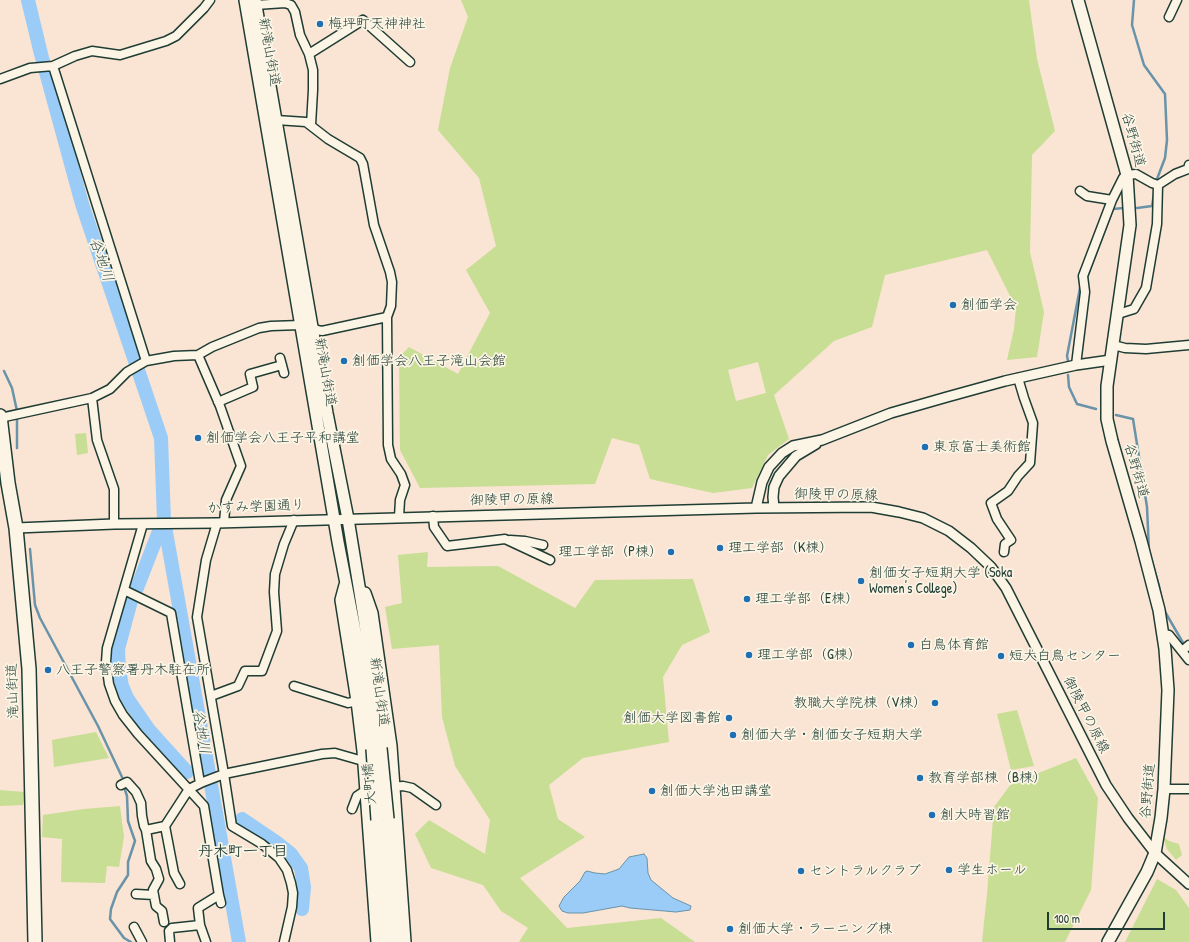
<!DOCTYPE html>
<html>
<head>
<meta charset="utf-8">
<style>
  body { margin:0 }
  #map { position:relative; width:1189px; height:942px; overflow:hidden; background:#fae4d3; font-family:"Patrick Hand",sans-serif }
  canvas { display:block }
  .scale { position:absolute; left:1047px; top:912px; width:118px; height:18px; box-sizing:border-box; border:2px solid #1f3d34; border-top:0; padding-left:5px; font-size:12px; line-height:14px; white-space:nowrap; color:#1f3d34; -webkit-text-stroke:3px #fcf5e5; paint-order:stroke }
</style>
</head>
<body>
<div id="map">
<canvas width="1189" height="942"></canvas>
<div class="scale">100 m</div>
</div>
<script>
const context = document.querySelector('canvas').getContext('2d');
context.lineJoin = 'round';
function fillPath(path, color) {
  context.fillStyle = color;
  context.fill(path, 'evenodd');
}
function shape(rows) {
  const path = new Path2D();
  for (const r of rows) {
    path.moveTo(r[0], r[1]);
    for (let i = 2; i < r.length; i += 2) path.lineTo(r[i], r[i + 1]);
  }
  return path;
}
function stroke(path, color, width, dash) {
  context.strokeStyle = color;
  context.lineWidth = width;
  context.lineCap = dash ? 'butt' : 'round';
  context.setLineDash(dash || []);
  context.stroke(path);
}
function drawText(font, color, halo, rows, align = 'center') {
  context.font = font + ' "Patrick Hand","Klee One",sans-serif';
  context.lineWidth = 3.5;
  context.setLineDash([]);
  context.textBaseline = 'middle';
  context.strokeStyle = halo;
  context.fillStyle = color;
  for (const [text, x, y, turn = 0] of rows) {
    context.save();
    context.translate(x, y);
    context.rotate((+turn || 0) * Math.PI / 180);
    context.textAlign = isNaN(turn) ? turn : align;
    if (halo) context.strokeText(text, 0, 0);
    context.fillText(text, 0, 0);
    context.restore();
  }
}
fillPath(shape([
  [461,0,1029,0,1037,59,1055,131,1032,155,1030,252,1044,312,1037,357,1007,360,1014,329,1016,308,987,250,885,275,872,327,834,341,774,395,789,439,768,455,752,488,713,493,650,479,639,445,612,438,595,484,420,488,400,450,399,357,409,347,458,374,490,313,466,270,496,246,479,178,438,130,450,68,468,17],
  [758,362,766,393,736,401,728,370],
  [86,433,88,453,77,455,75,434],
  [428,552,427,567,498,566,575,608,595,580,693,579,710,632,682,645,663,677,669,742,583,758,549,785,558,819,585,837,520,878,567,928,661,918,695,942,519,942,528,928,501,911,483,885,431,868,415,834,429,820,485,854,490,820,455,766,442,717,439,645,392,649,385,607,402,603,398,555],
  [1017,710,1034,766,1011,770,997,714],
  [96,732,109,758,54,767,52,740],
  [1076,758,1098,798,1091,890,1065,942,982,942,987,894,994,807,1011,784],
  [0,790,24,792,24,801,23,805,0,806],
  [120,806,124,837,119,867,107,866,105,883,61,882,62,839,42,837,43,815,84,809],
  [1163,837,1169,841,1179,844,1182,855,1176,860,1167,849],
  [1157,879,1176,890,1189,908,1189,942,1125,942]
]), '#c7de94');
const water = shape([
  [644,854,647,858,648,873,651,880,673,898,691,906,690,910,676,912,630,908,622,906,583,913,568,913,562,911,559,906,564,897,580,881,585,872,587,871,595,873,605,874,619,869,629,857,644,854]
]);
fillPath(water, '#9accf7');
stroke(water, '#6993a9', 1);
stroke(shape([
  [1134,0,1132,25,1144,65,1165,94,1167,140,1165,158,1157,179],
  [1137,208,1152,206,1154,194],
  [1086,280,1113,209,1124,208],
  [1068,361,1067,356,1080,288,1082,285],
  [4,371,12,388,17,411],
  [1068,375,1069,387,1077,404,1096,409],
  [1116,415,1133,419,1147,507,1149,551,1159,586,1163,606],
  [17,448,17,417],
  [30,549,35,605,40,618,98,726,122,777],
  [1164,610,1189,653],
  [124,787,127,796,128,821,135,841,128,862,128,875,117,892,111,909,110,919,124,938,131,942]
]), '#6993a9', 2.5);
stroke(shape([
  [28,0,41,54,82,204,161,438,164,521,239,942],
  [137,588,163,521],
  [131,601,118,649,119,670,122,686,127,698,149,730,187,772],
  [242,819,276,842,291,854,301,868,304,887,302,909]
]), '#9accf7', 14);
const minor = shape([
  [256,5,285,3,291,5,295,12,300,35,309,54,313,70,313,90,311,125],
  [1169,17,1177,0],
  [309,54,363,20,410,62],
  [53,66,146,361],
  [0,79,30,68,53,66,75,56,92,51,120,55,166,41,176,36,204,8,210,0],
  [276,120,306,122,328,139,360,158,363,164,374,225,390,272,392,282,391,306,387,317,388,445,391,459,401,474,405,485,400,500,399,517],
  [1080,191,1087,196,1112,200],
  [1118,314,1134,309,1146,288,1157,224,1158,185,1175,174,1188,169,1189,165],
  [1113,345,1125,348,1146,349,1189,345],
  [198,355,220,406,241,466,226,500,224,522],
  [280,358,284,373],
  [1076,365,1085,292,1083,276,1112,200,1123,178,1127,175,1136,174,1152,183,1158,185],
  [92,398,97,440,114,489,114,524],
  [218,402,253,387,250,374,282,365],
  [0,418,92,398,110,389,127,372,146,361,174,356,198,355,212,347,259,328,271,326,301,325,312,327,317,330,322,331,387,317],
  [433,516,434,527,447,546,505,539,550,560],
  [217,523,206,560,197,617,224,774,232,826,262,844,279,858,287,870,291,883,293,893,292,907,284,942],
  [143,524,107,648,106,662,109,684,115,701,123,715,138,734,204,806,219,895,198,908,200,925,206,942],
  [510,540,525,541,543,545],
  [1004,552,1005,544,1011,540,997,519,991,503,1008,491,1018,476,1030,463,1033,423,1024,398,1018,378],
  [124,590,171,613,200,783],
  [1163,634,1169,635,1189,660],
  [1182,651,1189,645],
  [294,686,348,703,357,701],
  [211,696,238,686,245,671,262,671,277,631,274,592,275,574,284,544,294,520],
  [121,785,127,782,136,792,141,803,142,816,144,826,146,830,165,826,189,789,203,782,224,774,322,754,335,753,363,761,369,760],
  [389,787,403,786,412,788,436,805],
  [1164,789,1189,789],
  [352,809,357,796,366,790,369,789],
  [165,826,174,873,180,884],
  [146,830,151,861,156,869,159,879,153,890,156,906,162,911,164,922],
  [136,894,154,895],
  [219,895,221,903],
  [134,927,142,942],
  [170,942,169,931,172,928,200,925]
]);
const tertiary = shape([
  [756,508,762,482,769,467,782,453,793,446,822,440,891,413,947,397,1005,381,1076,365,1111,360],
  [774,508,773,497,774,487,779,476,796,456,816,444],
  [16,528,114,524,217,523,756,508,871,507,899,512,923,518,949,531,971,548,991,567,1006,588,1106,785,1128,818,1155,853,1189,884]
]);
const secondary = shape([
  [245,0,338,542,354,625,372,749],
  [255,0,327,413,348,519,365,623,381,748],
  [1078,0,1127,175,1130,225,1107,386,1107,419,1112,441,1141,541,1159,610,1165,649,1168,690,1164,789,1161,818,1155,853,1147,872,1108,942],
  [345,585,341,600,357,701,363,751,377,942],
  [365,593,372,613,391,746,405,942],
  [388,819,391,886,397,942],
  [377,820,381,891,387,942]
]);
const trunk = shape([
  [0,416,8,483,16,528,29,669,35,942]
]);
stroke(minor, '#1f3d34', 11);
stroke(tertiary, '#1f3d34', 12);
stroke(secondary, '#1f3d34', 14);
stroke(trunk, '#1f3d34', 16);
stroke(minor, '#fcf5e5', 8);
stroke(tertiary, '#fcf5e5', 9);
stroke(secondary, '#fcf5e5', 11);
stroke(trunk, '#fcf5e5', 13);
const secondaryBridge = shape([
  [381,748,388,819],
  [372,749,377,820]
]);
stroke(secondaryBridge, '#1f3d34', 14, []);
stroke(secondaryBridge, '#fcf5e5', 11);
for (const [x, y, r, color] of [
  [320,24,4,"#1f6fb2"],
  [953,305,4,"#1f6fb2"],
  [344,361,4,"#1f6fb2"],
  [198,438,4,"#1f6fb2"],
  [925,447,4,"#1f6fb2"],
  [720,548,4,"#1f6fb2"],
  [671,552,4,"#1f6fb2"],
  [861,581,4,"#1f6fb2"],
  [747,599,4,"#1f6fb2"],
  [911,645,4,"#1f6fb2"],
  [749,655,4,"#1f6fb2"],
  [1001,656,4,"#1f6fb2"],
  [48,670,4,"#1f6fb2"],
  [935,703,4,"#1f6fb2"],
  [729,718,4,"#1f6fb2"],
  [733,735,4,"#1f6fb2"],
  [920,778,4,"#1f6fb2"],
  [652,791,4,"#1f6fb2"],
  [932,815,4,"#1f6fb2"],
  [949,870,4,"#1f6fb2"],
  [801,871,4,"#1f6fb2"],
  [730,929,4,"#1f6fb2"]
]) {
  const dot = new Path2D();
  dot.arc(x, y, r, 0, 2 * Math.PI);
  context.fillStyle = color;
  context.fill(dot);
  stroke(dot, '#fcf5e5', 1.5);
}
drawText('14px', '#1f3d34', '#fcf5e5', [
  ["梅坪町天神神社",328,24],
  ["創価学会",961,305],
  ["創価学会八王子滝山会館",352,361],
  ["創価学会八王子平和講堂",206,438],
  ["東京富士美術館",933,447],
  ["理工学部（K棟）",728,548],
  ["理工学部（P棟）",663,552,"right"],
  ["創価女子短期大学 (Soka",869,573],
  ["Women's College)",869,589],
  ["理工学部（E棟）",755,599],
  ["白鳥体育館",919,645],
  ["理工学部（G棟）",757,655],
  ["短大白鳥センター",1009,656],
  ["八王子警察署丹木駐在所",56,670],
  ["教職大学院棟（V棟）",927,703,"right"],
  ["創価大学図書館",721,718,"right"],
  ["創価大学・創価女子短期大学",741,735],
  ["教育学部棟（B棟）",928,778],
  ["創価大学池田講堂",660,791],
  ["創大時習館",940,815],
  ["学生ホール",957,870],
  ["セントラルクラブ",809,871],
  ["創価大学・ラーニング棟",738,929]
], 'left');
drawText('14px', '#1f3d34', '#fcf5e5', [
  ["新滝山街道",269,52,80],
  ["谷野街道",1133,140,75],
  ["新滝山街道",325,372,80],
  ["谷野街道",1136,471,74],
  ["御陵甲の原線",836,495,1],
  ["御陵甲の原線",512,500,-1],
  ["かすみ学園通り",256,507,-2],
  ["滝山街道",13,691,-92],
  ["新滝山街道",379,692,82],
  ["御陵甲の原線",1086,715,63],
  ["大町橋",370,784,-95],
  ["谷野街道",1148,791,-85]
]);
drawText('italic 15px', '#385a5b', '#fcf5e5', [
  ["谷地川",101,260,71],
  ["谷地川",201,732,80]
]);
drawText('bold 15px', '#1f3d34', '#fcf5e5', [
  ["丹木町一丁目",243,852]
]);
</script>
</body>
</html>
